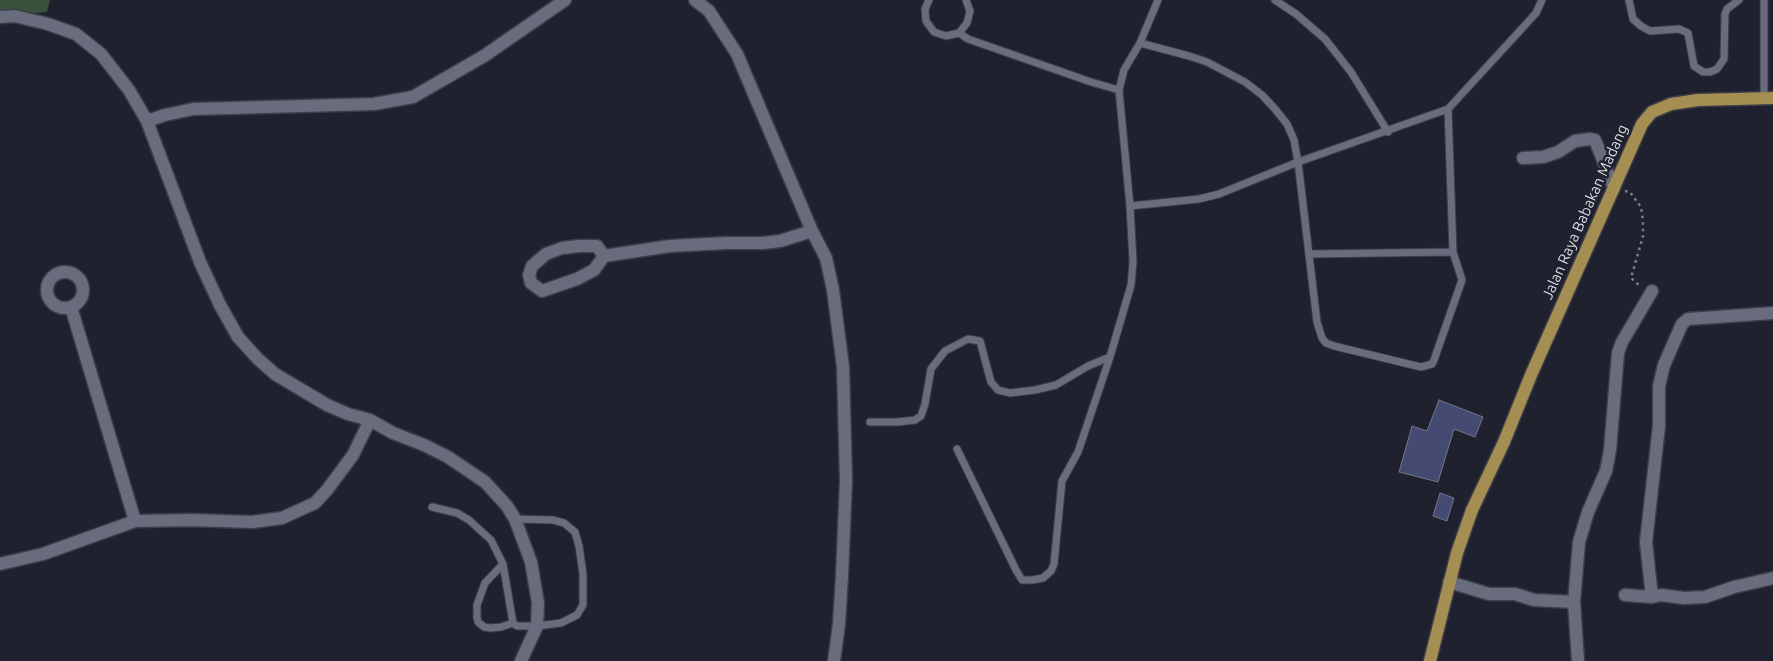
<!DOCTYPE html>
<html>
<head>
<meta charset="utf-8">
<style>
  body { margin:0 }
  canvas { display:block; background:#1f212e }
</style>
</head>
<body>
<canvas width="1773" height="661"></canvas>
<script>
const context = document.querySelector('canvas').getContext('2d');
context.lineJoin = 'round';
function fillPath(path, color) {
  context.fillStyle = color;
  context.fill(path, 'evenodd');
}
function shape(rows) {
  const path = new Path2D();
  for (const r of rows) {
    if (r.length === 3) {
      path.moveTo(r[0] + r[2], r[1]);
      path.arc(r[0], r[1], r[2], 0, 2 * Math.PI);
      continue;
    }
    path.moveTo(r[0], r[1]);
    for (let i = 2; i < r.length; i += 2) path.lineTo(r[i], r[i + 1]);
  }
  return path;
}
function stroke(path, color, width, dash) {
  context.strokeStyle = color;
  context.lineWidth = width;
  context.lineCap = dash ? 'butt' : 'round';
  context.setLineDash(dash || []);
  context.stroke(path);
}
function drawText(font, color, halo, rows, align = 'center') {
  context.font = font + ' Ubuntu,sans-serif';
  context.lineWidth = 5;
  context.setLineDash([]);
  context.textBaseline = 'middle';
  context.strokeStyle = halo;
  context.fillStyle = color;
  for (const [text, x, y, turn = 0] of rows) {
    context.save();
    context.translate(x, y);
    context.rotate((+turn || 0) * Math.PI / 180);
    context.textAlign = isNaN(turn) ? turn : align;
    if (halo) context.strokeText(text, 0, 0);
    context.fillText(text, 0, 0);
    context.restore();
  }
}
fillPath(shape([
  [0,0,50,0,47,12,0,17]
]), '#39523c');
const building = shape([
  [1439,400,1483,417,1475,437,1454,429,1438,482,1399,472,1412,426,1427,431,1439,400],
  [1440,493,1454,498,1447,521,1433,516,1440,493]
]);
fillPath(building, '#454a72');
stroke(building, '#737686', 1);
const lane = shape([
  [929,0,925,9,926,21,934,32,946,36,959,33,967,23,970,11,966,0],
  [1275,0,1296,14,1325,39,1351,72,1388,132],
  [1629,0,1633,19,1641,26,1650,31,1679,29,1688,33,1694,66,1703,72,1710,72,1717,69,1724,59,1725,14,1727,9,1739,0],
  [1764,0,1764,98],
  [959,33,968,39,1091,82,1119,90,1130,206],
  [1140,43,1189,56,1207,62,1245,82,1262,95,1275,109,1287,124,1294,140,1298,162,1317,322,1322,338,1326,343,1334,346,1421,367,1432,364,1434,360,1462,280,1453,252,1448,109],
  [1119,90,1124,70,1140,43,1158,0],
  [1309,254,1453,252],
  [870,422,897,422,915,420,921,416,925,404,931,369,945,351,968,339,980,341,991,382,998,390,1010,393,1035,390,1056,385,1088,366,1110,357],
  [957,449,1016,570,1022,580,1032,580,1043,578,1051,571,1054,564,1062,481,1078,452,1110,357,1131,285,1133,262,1130,206,1199,199,1219,194,1298,162,1448,109,1527,23,1536,13,1542,0],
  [432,507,457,513,469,520,491,540,503,564,513,623,517,626,537,626,561,623,577,615,583,605,583,574,579,546,575,532,564,523,553,520,515,519],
  [503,564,485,583,477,605,477,618,478,622,484,627,490,628,501,627,513,623]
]);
const street = shape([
  [695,0,709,11,737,54,812,231,826,258,833,290,843,367,846,480,842,576,839,624,834,661],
  [0,17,15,16,48,24,76,34,101,54,129,90,147,121,200,262,220,305,238,337,258,359,275,374,327,405,348,414,370,420,393,433,424,445,448,457,485,482,507,506,515,519,531,562,538,603,537,626,521,661],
  [147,121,165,115,193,109,374,104,413,97,484,56,565,0],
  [1523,158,1543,157,1558,152,1575,141,1590,139,1595,140,1614,188],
  [604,256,594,270,577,279,542,291,531,283,529,275,532,266,546,254,562,248,579,246,597,246,604,256,670,246,726,243,763,243,780,241,812,231],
  [65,290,18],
  [71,307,135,521],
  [0,564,43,554,135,521,191,520,252,522,282,518,315,503,327,490,353,455,370,420],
  [1449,582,1489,594,1515,594,1534,600,1574,602],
  [1625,595,1652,597,1661,595,1684,598,1705,597,1734,587,1773,578],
  [1652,597,1646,542,1659,426,1659,386,1664,365,1682,324,1688,319,1773,313],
  [1578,661,1574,602,1579,542,1588,512,1606,471,1610,450,1618,353,1622,342,1652,291]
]);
const primary = shape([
  [1430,661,1457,553,1472,510,1504,442,1531,375,1642,124,1652,112,1671,104,1698,100,1773,98]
]);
stroke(lane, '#3b3d48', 9);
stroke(street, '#3b3d48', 15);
stroke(primary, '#3b3d48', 15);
stroke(shape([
  [1625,191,1630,192,1641,207,1643,221,1643,236,1631,278,1636,283,1642,286]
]), '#7d7f8a', 2.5, [2.5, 4]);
stroke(lane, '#696c7c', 7);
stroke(street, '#696c7c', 12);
stroke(primary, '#a58e52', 12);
drawText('15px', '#dbdde6', '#1f212e', [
  ["Jalan Raya Babakan Madang",1585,212,-66]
]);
</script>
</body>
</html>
